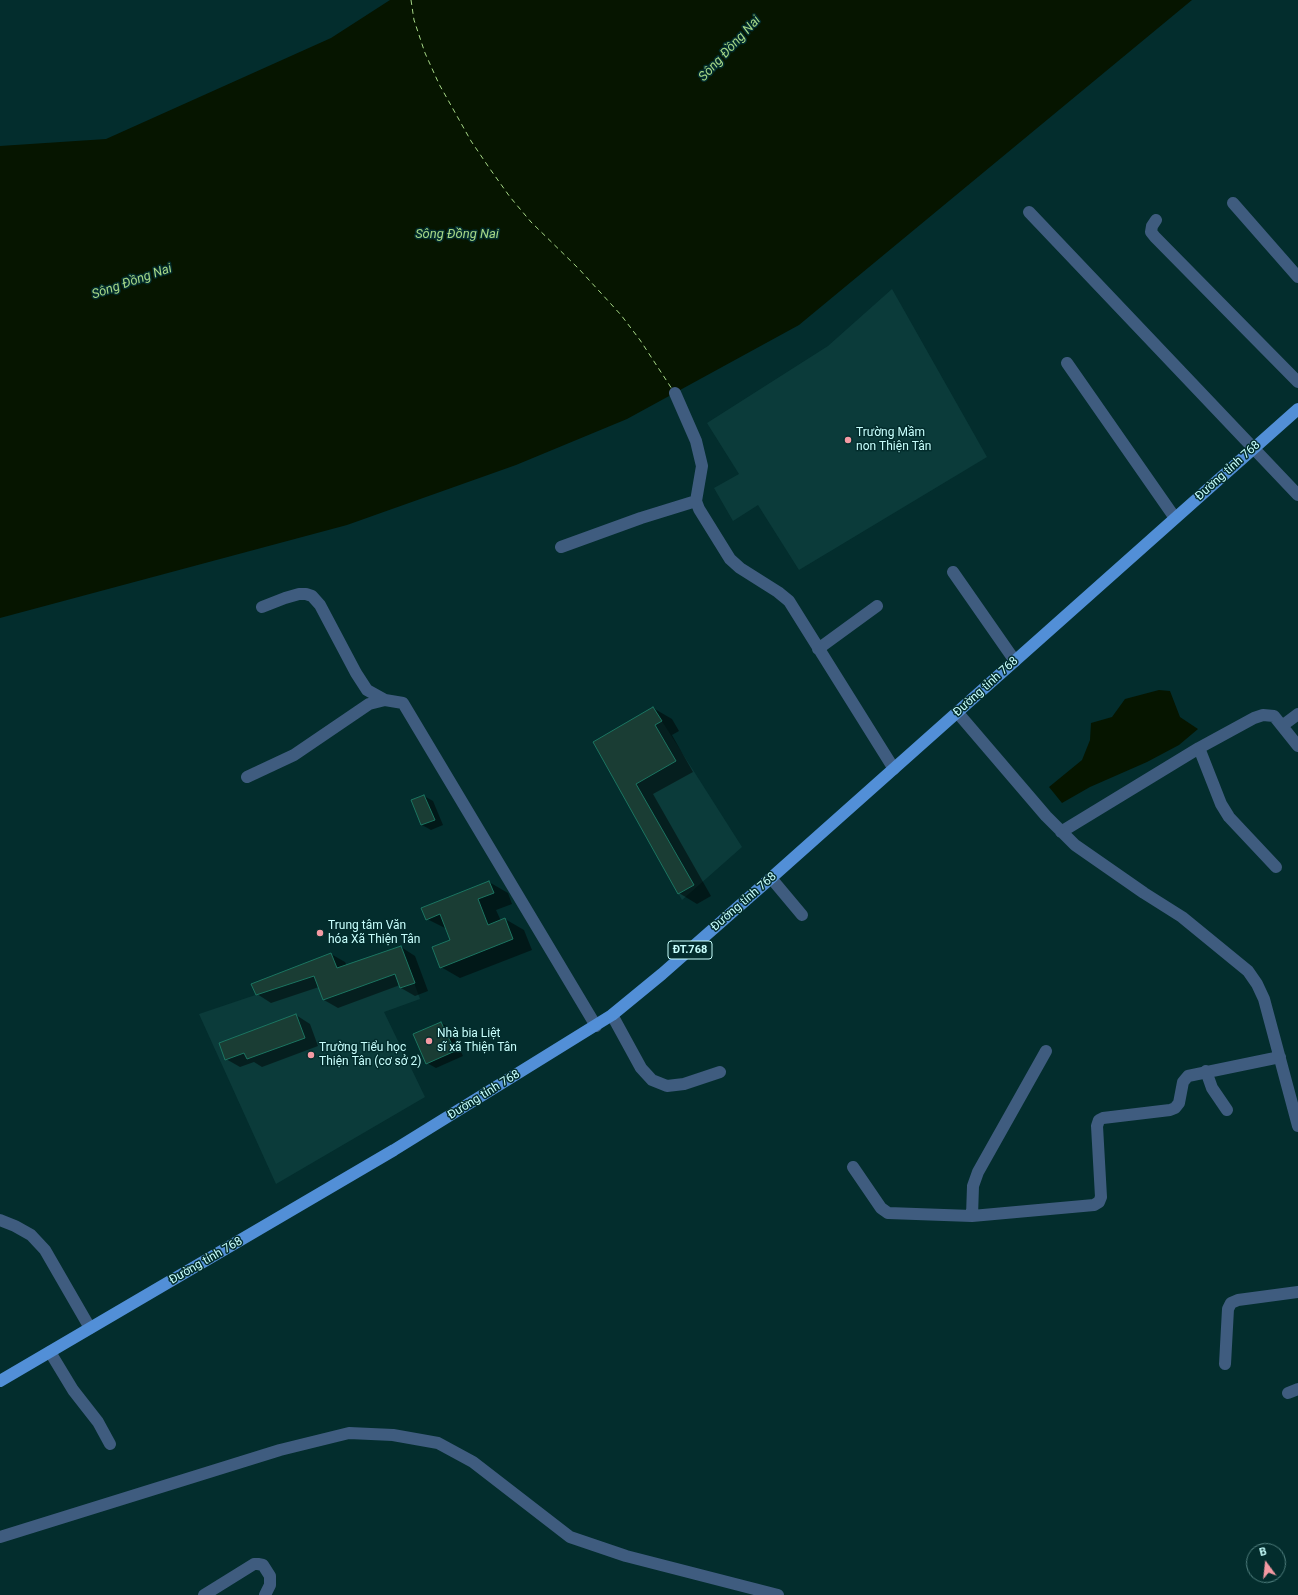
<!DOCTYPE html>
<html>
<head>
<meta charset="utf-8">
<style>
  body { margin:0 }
  #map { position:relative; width:1298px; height:1595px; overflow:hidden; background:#032d2d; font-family:Roboto,sans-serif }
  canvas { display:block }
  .north { position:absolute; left:1246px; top:1543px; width:40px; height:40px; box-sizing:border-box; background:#032d2d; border:1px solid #528180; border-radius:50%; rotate:345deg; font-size:11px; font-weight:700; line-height:16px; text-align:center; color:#c8fffd }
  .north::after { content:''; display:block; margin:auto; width:14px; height:18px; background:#f49aa3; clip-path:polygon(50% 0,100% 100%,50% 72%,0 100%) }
</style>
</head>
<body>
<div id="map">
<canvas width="1298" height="1595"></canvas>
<div class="north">B</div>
</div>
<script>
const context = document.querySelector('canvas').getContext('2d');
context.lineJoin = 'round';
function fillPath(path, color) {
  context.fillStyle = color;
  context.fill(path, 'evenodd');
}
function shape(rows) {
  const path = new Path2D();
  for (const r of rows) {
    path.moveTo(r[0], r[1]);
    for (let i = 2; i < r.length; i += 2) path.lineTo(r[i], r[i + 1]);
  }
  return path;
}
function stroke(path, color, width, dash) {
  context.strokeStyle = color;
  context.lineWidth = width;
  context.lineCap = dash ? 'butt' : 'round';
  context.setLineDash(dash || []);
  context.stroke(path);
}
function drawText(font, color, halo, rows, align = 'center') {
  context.font = font + ' Roboto,sans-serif';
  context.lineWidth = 3;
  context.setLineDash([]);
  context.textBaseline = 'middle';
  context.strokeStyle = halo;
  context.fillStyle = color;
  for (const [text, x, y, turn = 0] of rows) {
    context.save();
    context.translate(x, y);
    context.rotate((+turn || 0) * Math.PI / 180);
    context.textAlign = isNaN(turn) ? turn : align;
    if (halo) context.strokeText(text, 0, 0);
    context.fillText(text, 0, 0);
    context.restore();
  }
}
fillPath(shape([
  [892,289,987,457,799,570,758,505,733,521,714,488,739,474,707,423,828,346],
  [653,707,742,847,682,900,593,742],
  [401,946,420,999,384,1012,425,1097,276,1184,199,1014]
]), '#0b3b3a');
fillPath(shape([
  [390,0,1192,0,799,325,627,419,516,465,347,525,0,618,0,146,106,139,331,38],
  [1159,690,1170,691,1180,717,1198,729,1179,745,1147,762,1090,787,1062,803,1049,787,1082,760,1090,740,1091,723,1112,717,1125,699]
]), '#061500');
fillPath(shape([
  [653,708,672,719,679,731,672,735,693,772,653,794,711,896,697,904,679,893,594,743],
  [424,796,433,801,443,825,431,830,422,825],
  [489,882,508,893,512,904,496,910,501,921,505,919,524,930,532,950,460,978,441,967,451,941,447,929,427,919],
  [401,947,415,956,428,991,415,996,401,988,400,985,338,1008,324,1000,319,987,271,1003,257,994,331,954,345,962,347,966],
  [296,1015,310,1024,318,1046,262,1067,254,1062,240,1067,226,1059],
  [441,1023,450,1028,463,1056,436,1068,427,1063]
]), '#0007');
stroke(shape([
  [411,0,414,20,425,53,439,84,471,141,490,169,510,197,531,222,579,269,621,315,640,340,672,389]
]), '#a6d786', 1, [5, 4]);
const building = shape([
  [653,707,662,721,655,725,676,761,636,784,694,885,678,894,593,742,653,707],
  [424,795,435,820,421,825,411,800,424,795],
  [489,881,494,893,478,899,488,925,505,918,513,939,440,968,432,947,450,940,440,914,426,920,421,908,489,881],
  [401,946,415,983,400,988,395,974,323,1000,314,976,256,995,251,984,331,953,337,968,401,946],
  [296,1014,305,1038,247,1059,244,1053,225,1060,219,1043,296,1014],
  [441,1022,455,1051,426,1064,413,1034,441,1022]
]);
fillPath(building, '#1a3d34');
stroke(building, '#1b7561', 1);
stroke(shape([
  [1233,203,1298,277],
  [1029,212,1298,495],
  [1156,220,1152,226,1151,232,1155,237,1298,382],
  [1067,363,1175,518],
  [675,393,696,441,702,466,696,501,699,509,730,559,740,568,778,592,789,601,894,769],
  [561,547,641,518,696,501],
  [953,572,1015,661],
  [262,607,285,598,299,594,306,594,312,596,320,605,356,673,367,690,385,700],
  [818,649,877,606],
  [957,712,1046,816,1075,845,1144,893,1182,917,1248,971,1257,984,1264,999,1298,1126],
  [1282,726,1298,714],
  [1199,748,1221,804,1229,817,1276,867],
  [247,777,294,755,369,704,385,700,403,703,596,1026],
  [1061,832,1199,748,1254,718,1263,715,1274,716,1298,746],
  [771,878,802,915],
  [612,1015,641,1068,652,1080,667,1086,684,1084,720,1072],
  [1206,1071,1212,1088,1227,1110],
  [853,1167,881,1208,888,1213,972,1216,1094,1205,1099,1202,1101,1197,1097,1126,1099,1120,1103,1118,1170,1110,1175,1108,1179,1103,1183,1082,1188,1076,1280,1057],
  [972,1216,973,1186,978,1172,1046,1051],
  [0,1220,15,1226,31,1235,45,1250,90,1328],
  [50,1352,73,1390,98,1422,110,1444],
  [1225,1364,1228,1309,1231,1303,1238,1300,1298,1292],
  [1288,1393,1298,1389],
  [0,1537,280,1450,349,1433,393,1435,438,1443,473,1462,570,1537,626,1556,778,1595],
  [204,1595,254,1564,258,1564,263,1565,270,1576,270,1585,265,1595]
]), '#3f5c7f', 12);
stroke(shape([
  [0,1381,394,1150,612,1015,662,974,771,878,1298,409]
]), '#528fd7', 12);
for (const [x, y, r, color] of [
  [848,440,4,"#f49aa3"],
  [320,933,4,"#f49aa3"],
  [429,1041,4,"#f49aa3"],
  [311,1055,4,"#f49aa3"]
]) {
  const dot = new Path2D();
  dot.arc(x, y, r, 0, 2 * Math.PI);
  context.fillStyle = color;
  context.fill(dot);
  stroke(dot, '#032d2d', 1.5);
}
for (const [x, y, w] of [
  [690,950,44]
]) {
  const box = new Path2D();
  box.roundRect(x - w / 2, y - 9, w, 18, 3);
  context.fillStyle = '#032d2d';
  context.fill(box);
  stroke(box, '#c8fffd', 1);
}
drawText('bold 11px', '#c8fffd', null, [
  ["ĐT.768",690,950]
]);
drawText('12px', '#c8fffd', '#032d2d', [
  ["Trường Mầm",856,433],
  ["non Thiện Tân",856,447],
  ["Trung tâm Văn",328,926],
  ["hóa Xã Thiện Tân",328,940],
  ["Nhà bia Liệt",437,1034],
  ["sĩ xã Thiện Tân",437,1048],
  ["Trường Tiểu học",319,1048],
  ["Thiện Tân (cơ sở 2)",319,1062]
], 'left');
drawText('12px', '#c8fffd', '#032d2d', [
  ["Đường tỉnh 768",1228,471,-42],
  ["Đường tỉnh 768",986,687,-42],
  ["Đường tỉnh 768",744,902,-41],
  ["Đường tỉnh 768",484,1095,-32],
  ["Đường tỉnh 768",206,1261,-30]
]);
drawText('italic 13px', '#a6d786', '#032d2d', [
  ["Sông Đồng Nai",730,49,-47],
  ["Sông Đồng Nai",457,235],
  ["Sông Đồng Nai",132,282,-19]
]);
</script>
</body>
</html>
